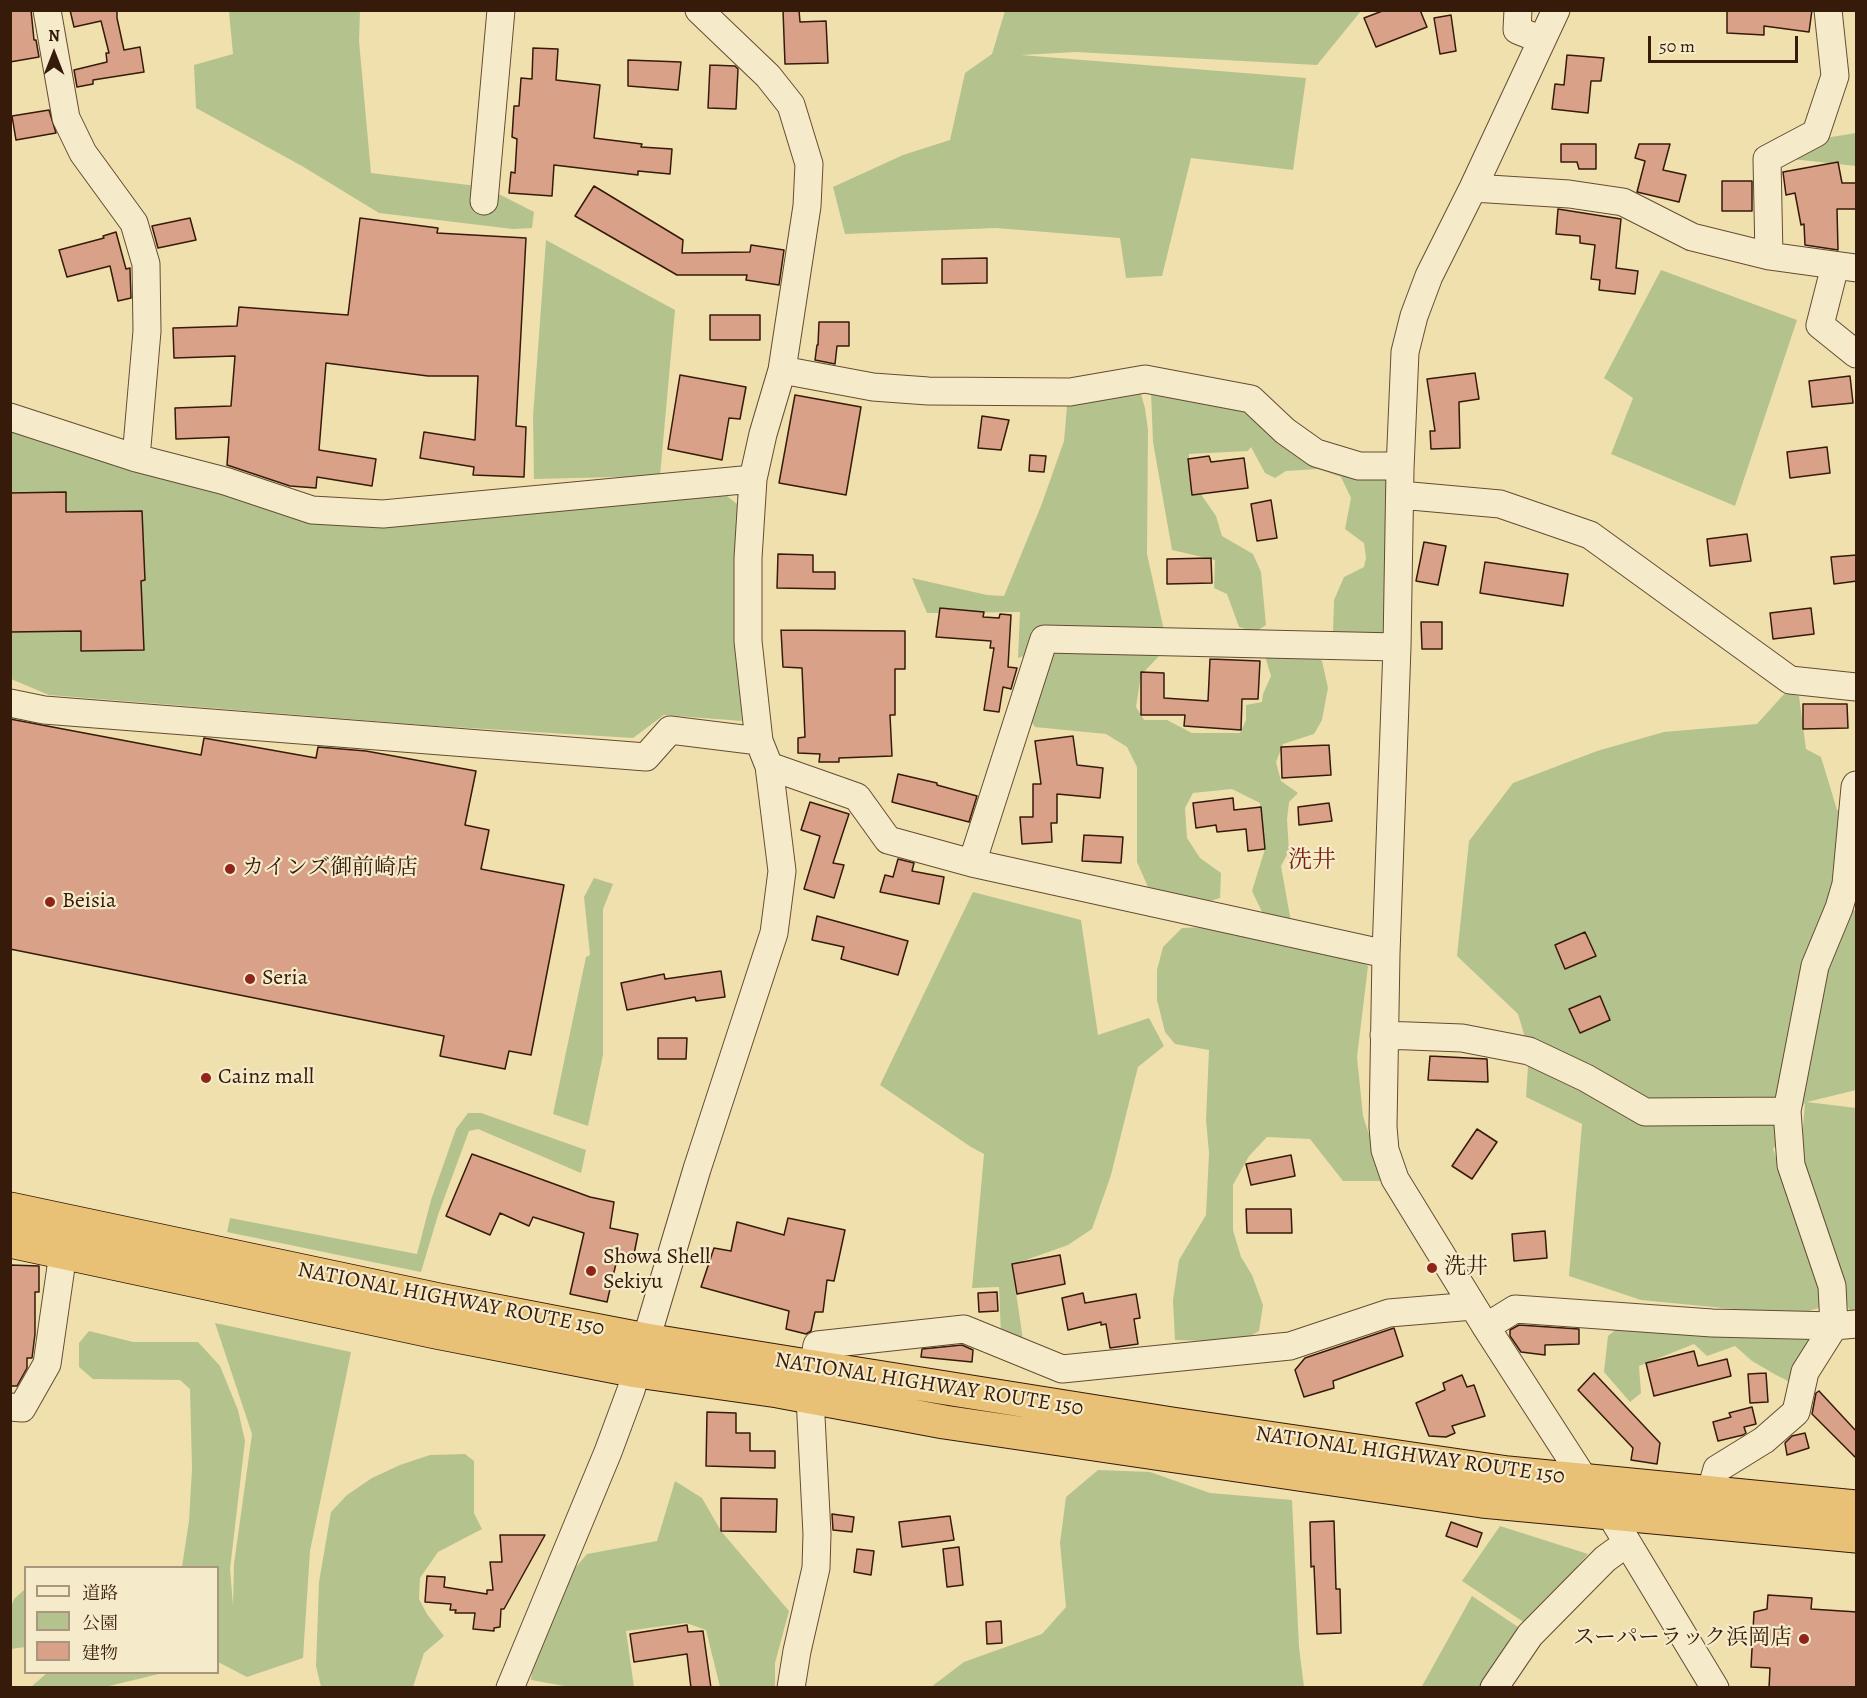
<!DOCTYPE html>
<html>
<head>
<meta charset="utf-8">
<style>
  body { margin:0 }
  #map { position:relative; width:1867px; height:1698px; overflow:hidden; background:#f0e0ad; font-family:Alegreya,"Noto Serif JP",serif }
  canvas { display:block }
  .frame { position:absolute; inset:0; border:12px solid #361a0a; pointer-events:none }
  .legend { position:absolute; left:24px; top:1566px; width:195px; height:108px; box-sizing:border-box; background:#f5ebca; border:2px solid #a9977d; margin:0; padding:8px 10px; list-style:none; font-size:18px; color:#361a0a }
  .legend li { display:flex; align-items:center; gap:12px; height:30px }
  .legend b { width:30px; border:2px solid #a9977d }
  .north { position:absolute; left:24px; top:24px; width:60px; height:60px; -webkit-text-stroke:4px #f5ebca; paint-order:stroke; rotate:0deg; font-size:16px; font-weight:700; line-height:24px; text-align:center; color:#361a0a }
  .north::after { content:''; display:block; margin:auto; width:21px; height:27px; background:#361a0a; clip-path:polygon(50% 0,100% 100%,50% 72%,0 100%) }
  .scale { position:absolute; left:1648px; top:36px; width:150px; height:27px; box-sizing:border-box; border:3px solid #361a0a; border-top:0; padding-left:8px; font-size:18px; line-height:21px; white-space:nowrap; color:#361a0a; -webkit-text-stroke:4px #f5ebca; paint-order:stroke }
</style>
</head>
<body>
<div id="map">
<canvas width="1867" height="1698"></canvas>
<div class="frame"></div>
<ul class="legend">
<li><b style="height:8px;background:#f5ebca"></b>道路</li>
<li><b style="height:16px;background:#b4c38e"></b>公園</li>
<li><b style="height:16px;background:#d9a188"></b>建物</li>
</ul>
<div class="north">N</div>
<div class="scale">50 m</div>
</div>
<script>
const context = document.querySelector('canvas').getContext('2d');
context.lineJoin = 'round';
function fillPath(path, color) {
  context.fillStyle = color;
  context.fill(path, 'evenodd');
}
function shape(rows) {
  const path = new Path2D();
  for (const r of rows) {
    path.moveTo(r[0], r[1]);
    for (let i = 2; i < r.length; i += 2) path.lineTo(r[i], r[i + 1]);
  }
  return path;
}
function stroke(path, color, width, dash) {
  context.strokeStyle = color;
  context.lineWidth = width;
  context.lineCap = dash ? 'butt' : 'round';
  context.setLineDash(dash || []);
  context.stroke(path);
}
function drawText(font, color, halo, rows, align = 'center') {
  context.font = font + ' Alegreya,"Noto Serif JP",serif';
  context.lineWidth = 4.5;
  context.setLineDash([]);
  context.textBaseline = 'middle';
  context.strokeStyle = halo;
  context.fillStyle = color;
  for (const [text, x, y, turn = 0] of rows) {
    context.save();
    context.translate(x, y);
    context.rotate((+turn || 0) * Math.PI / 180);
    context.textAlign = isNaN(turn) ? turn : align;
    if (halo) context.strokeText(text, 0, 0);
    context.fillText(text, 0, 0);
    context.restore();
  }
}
fillPath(shape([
  [214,11,360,11,359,41,371,173,485,187,534,212,532,228,513,229,379,213,302,166,196,108,194,65,233,54,229,12],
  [1005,11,1005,10,1361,11,1317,65,1076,52,1021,55,1306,78,1293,170,1191,158,1162,276,1126,278,1120,238,996,228,845,234,833,187,903,155,950,140,965,73,992,54],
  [1856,133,1856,166,1792,159,1825,138],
  [546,240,675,310,660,476,534,479,533,416],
  [1661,270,1797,320,1735,506,1611,454,1633,398,1604,378],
  [1139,387,1145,408,1148,430,1147,554,1163,626,1162,642,1156,645,1160,655,1141,675,1136,707,1144,720,1167,720,1192,733,1240,733,1246,720,1246,705,1262,702,1263,694,1271,676,1265,656,1311,652,1322,661,1328,688,1322,720,1314,734,1283,744,1276,762,1281,781,1298,793,1289,802,1287,820,1289,851,1281,866,1291,922,1264,916,1252,891,1265,849,1260,803,1232,789,1193,793,1185,808,1187,838,1200,858,1221,873,1220,898,1204,903,1148,887,1137,862,1137,767,1127,747,1106,734,1035,727,1028,717,1034,653,1018,658,1020,612,927,613,912,578,987,595,1004,596,1041,506,1064,441,1068,395],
  [1151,392,1237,396,1316,453,1400,469,1400,644,1333,633,1334,600,1344,577,1364,567,1366,558,1364,543,1345,529,1351,498,1341,477,1318,469,1286,471,1275,478,1265,473,1251,447,1248,451,1189,454,1189,477,1216,516,1222,536,1253,554,1261,572,1266,625,1255,632,1239,627,1227,594,1214,588,1215,560,1172,550,1153,442],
  [10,428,316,520,722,492,741,507,736,636,742,721,664,715,633,738,436,726,49,695,11,679],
  [1785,693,1799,696,1806,749,1821,757,1837,810,1856,813,1851,907,1856,912,1856,1090,1807,1102,1856,1108,1856,1313,1850,1313,1800,1161,1805,1103,1773,1149,1829,1305,1795,1315,1641,1300,1569,1276,1582,1124,1526,1097,1529,1051,1518,1014,1457,956,1469,841,1513,783,1597,751,1664,732,1757,724],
  [594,878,613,884,603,909,603,1055,588,1126,553,1114,586,957,590,955,584,897],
  [973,892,1081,920,1098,1035,1149,1018,1164,1046,1138,1067,1111,1175,1092,1229,1068,1245,1012,1265,1023,1340,1001,1334,999,1287,972,1288,984,1154,971,1147,880,1085],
  [1231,926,1355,959,1368,966,1357,1057,1363,1116,1378,1162,1382,1181,1343,1181,1310,1139,1267,1137,1249,1156,1233,1185,1233,1230,1241,1257,1252,1275,1263,1305,1259,1331,1240,1342,1175,1340,1173,1300,1179,1260,1206,1215,1209,1153,1206,1120,1209,1050,1175,1044,1165,1032,1157,1000,1157,970,1163,947,1182,928],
  [468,1113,481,1113,586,1150,581,1173,478,1129,469,1131,438,1215,421,1272,227,1232,230,1218,417,1254,431,1200,456,1129],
  [215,1323,351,1352,310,1551,303,1658,247,1677,218,1662,218,1568,182,1567,189,1521,192,1469,190,1389,180,1380,93,1379,79,1367,79,1343,89,1331,133,1342,198,1342,220,1366,238,1410,245,1441,230,1569,233,1605,234,1564,252,1434],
  [1617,1329,1815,1336,1798,1386,1776,1375,1752,1361,1735,1346,1707,1356,1694,1344,1639,1366,1641,1393,1630,1402,1604,1372,1608,1336],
  [465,1454,474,1461,474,1513,482,1529,438,1552,420,1578,419,1599,427,1614,444,1636,424,1653,413,1687,321,1687,316,1666,319,1582,331,1512,347,1495,372,1478,400,1465,430,1455],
  [1098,1470,1150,1472,1210,1493,1292,1500,1299,1647,1304,1687,931,1687,964,1662,1042,1634,1066,1607,1060,1543,1066,1497],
  [675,1481,702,1498,721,1531,789,1611,775,1663,775,1687,720,1687,706,1630,686,1623,626,1631,634,1687,570,1687,531,1680,540,1622,554,1593,587,1554,657,1541],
  [1500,1526,1588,1554,1528,1625,1462,1581],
  [25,1589,25,1647,11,1649,11,1607,14,1599],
  [1472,1596,1530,1635,1485,1687,1421,1688],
  [47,1673,47,1672,163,1673,105,1687,31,1687]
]), '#b4c38e');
const building = shape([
  [10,10,31,10,34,40,36,40,39,57,10,62,10,10],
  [70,10,117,10,117,18,124,50,140,47,144,72,93,80,93,84,77,87,74,70,107,62,106,53,109,53,101,21,74,27,70,10],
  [783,10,799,10,800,22,826,21,828,63,785,64,783,10],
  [1385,10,1420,10,1427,27,1376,47,1364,18,1385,10],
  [1727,10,1812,10,1809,32,1764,26,1764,35,1727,33,1727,10],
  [1451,15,1456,51,1440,54,1434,18,1451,15],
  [533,48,558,49,556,80,600,85,594,138,642,144,641,147,672,149,670,174,638,171,638,175,554,165,552,196,509,193,511,172,515,173,517,139,512,137,514,106,519,106,521,78,532,79,533,48],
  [1567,55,1604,58,1601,81,1591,81,1588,113,1552,109,1555,84,1564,85,1567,55],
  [628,60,681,62,678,90,628,86,628,60],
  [710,65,735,66,738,69,736,109,708,108,710,65],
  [49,110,56,133,16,140,12,116,49,110],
  [1561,144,1596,144,1596,169,1579,169,1577,162,1561,162,1561,144],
  [1639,144,1670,144,1663,170,1686,175,1679,202,1637,192,1645,161,1635,158,1639,144],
  [1838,162,1842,183,1857,183,1857,209,1837,209,1838,250,1805,245,1804,224,1801,225,1795,193,1786,195,1783,172,1838,162],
  [1722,181,1752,181,1752,211,1722,211,1722,181],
  [594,186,683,240,682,253,750,252,751,245,784,250,779,285,746,280,747,275,677,275,575,216,594,186],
  [1558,209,1621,219,1616,268,1638,271,1635,294,1599,290,1600,280,1591,279,1595,245,1580,243,1580,236,1556,234,1558,209],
  [190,218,196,240,158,248,152,226,190,218],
  [360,218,438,228,437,233,526,238,516,426,526,427,524,477,473,475,474,467,420,458,424,432,475,440,478,376,428,376,326,363,319,450,376,459,372,486,317,477,316,488,290,486,227,465,229,437,176,439,175,408,231,406,235,356,174,358,173,328,237,326,239,307,348,315,360,218],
  [116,232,126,269,130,268,130,270,131,298,118,301,110,266,67,277,59,250,104,238,103,236,116,232],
  [987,258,987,283,942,284,942,259,987,258],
  [710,315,760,315,760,340,710,340,710,315],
  [819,322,849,322,849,346,837,346,835,364,815,360,817,345,818,345,819,322],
  [1475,373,1479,399,1459,402,1460,448,1431,449,1430,431,1435,431,1427,379,1475,373],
  [680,375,746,387,740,419,729,418,722,460,668,449,680,375],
  [1850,376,1853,403,1812,407,1809,381,1850,376],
  [795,395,861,407,846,495,779,483,795,395],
  [982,416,1009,420,1001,450,978,448,982,416],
  [1827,447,1830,473,1790,478,1787,452,1827,447],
  [1030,455,1046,456,1044,472,1029,471,1030,455],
  [1209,456,1211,462,1244,458,1248,488,1192,495,1188,459,1209,456],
  [66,492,66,512,142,511,145,580,141,581,144,650,81,651,81,631,10,632,10,493,66,492],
  [1271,500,1277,538,1257,541,1251,504,1271,500],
  [1747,534,1751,561,1710,566,1707,539,1747,534],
  [1424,542,1446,546,1438,585,1416,581,1424,542],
  [778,554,813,555,813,572,835,572,835,589,777,588,778,554],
  [1857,555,1857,581,1834,584,1831,557,1857,555],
  [1211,558,1212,583,1167,584,1167,559,1211,558],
  [1485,562,1568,574,1563,606,1480,593,1485,562],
  [940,608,984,612,983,617,999,618,1000,614,1011,615,1008,667,1017,668,1011,689,1003,687,999,712,984,710,994,648,990,648,991,641,936,637,940,608],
  [1811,608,1814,634,1773,639,1770,613,1811,608],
  [1421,622,1442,622,1442,649,1422,649,1421,622],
  [781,630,905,631,905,669,895,669,895,715,890,715,892,756,839,758,839,762,819,762,820,754,798,753,798,738,805,737,802,668,783,667,781,630],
  [1210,659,1260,661,1258,699,1242,699,1241,730,1184,726,1185,715,1141,715,1141,672,1164,673,1164,698,1208,701,1210,659],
  [1803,704,1847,704,1848,728,1803,729,1803,704],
  [10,719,201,755,204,738,316,758,318,747,366,751,476,771,465,825,489,830,481,869,564,885,531,1055,509,1051,505,1069,440,1056,444,1036,10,949,10,719],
  [1073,736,1077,765,1103,768,1100,798,1057,794,1057,823,1051,823,1052,842,1022,844,1020,817,1033,817,1033,784,1041,784,1035,741,1073,736],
  [1329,745,1331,775,1282,778,1281,747,1329,745],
  [898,774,937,783,937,785,977,796,969,822,892,802,898,774],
  [1233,798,1234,810,1261,807,1265,849,1248,851,1246,829,1217,832,1216,825,1196,828,1193,803,1233,798],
  [810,802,849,814,833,863,844,865,834,898,804,889,820,836,801,830,810,802],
  [1329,803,1332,821,1299,825,1298,807,1329,803],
  [1084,835,1123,837,1121,863,1082,861,1084,835],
  [898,859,914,863,912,871,944,877,939,904,880,892,885,875,893,877,898,859],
  [817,916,908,941,898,975,841,959,844,947,812,940,817,916],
  [1585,932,1596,956,1565,969,1555,945,1585,932],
  [721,971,725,997,696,1001,695,997,627,1010,621,983,664,974,665,979,721,971],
  [1600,996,1610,1020,1580,1033,1569,1009,1600,996],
  [658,1038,687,1038,686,1059,658,1059,658,1038],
  [1430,1056,1487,1059,1488,1082,1428,1080,1430,1056],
  [1477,1129,1497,1142,1472,1179,1452,1166,1477,1129],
  [472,1154,590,1197,614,1202,610,1228,638,1234,633,1259,618,1255,607,1302,570,1294,584,1233,533,1217,529,1226,500,1213,490,1235,446,1216,472,1154],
  [1291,1155,1295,1176,1251,1185,1246,1164,1291,1155],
  [1246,1209,1291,1209,1292,1233,1247,1233,1246,1209],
  [788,1218,845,1230,834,1281,827,1280,823,1312,815,1312,811,1331,806,1334,786,1329,789,1311,701,1287,714,1248,731,1251,737,1222,784,1235,788,1218],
  [1545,1231,1547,1258,1514,1261,1512,1234,1545,1231],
  [1060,1255,1065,1284,1017,1294,1012,1264,1060,1255],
  [10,1265,39,1266,39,1292,35,1292,35,1334,32,1358,27,1358,27,1368,17,1386,10,1386,10,1265],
  [997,1292,998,1311,979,1312,978,1293,997,1292],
  [1083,1293,1085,1303,1136,1294,1140,1318,1134,1319,1138,1344,1110,1348,1106,1324,1101,1325,1101,1322,1068,1330,1062,1298,1083,1293],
  [1519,1325,1579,1329,1579,1344,1545,1345,1545,1355,1521,1352,1510,1336,1510,1330,1519,1325],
  [1394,1328,1403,1356,1333,1381,1334,1388,1304,1397,1295,1370,1305,1358,1394,1328],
  [962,1345,973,1350,972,1362,921,1357,922,1349,962,1345],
  [1694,1351,1698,1366,1727,1359,1731,1376,1654,1396,1646,1363,1694,1351],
  [1594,1373,1660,1443,1657,1464,1631,1460,1633,1448,1578,1390,1594,1373],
  [1766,1373,1768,1402,1750,1403,1748,1374,1766,1373],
  [1462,1375,1467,1387,1474,1385,1485,1416,1452,1426,1455,1433,1446,1437,1429,1436,1416,1403,1445,1390,1443,1383,1462,1375],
  [1819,1391,1857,1432,1857,1459,1812,1414,1816,1393,1819,1391],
  [1752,1407,1756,1424,1744,1427,1746,1433,1743,1435,1718,1441,1713,1422,1731,1417,1729,1413,1752,1407],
  [707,1412,736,1413,736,1433,750,1433,750,1451,775,1451,775,1468,706,1466,707,1412],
  [1805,1433,1809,1448,1787,1455,1785,1443,1792,1436,1805,1433],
  [721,1498,777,1499,776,1532,721,1531,721,1498],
  [832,1514,854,1517,852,1532,833,1530,832,1514],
  [950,1516,954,1540,902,1547,899,1522,950,1516],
  [1334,1521,1336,1589,1340,1589,1341,1633,1317,1634,1314,1566,1311,1567,1310,1522,1334,1521],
  [1451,1522,1482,1533,1477,1547,1446,1536,1451,1522],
  [500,1535,545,1535,504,1609,501,1609,500,1627,494,1628,494,1631,473,1629,475,1613,455,1613,456,1610,450,1610,451,1604,425,1602,427,1576,445,1577,444,1587,487,1594,487,1590,493,1590,490,1562,502,1562,500,1535],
  [959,1547,963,1585,947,1587,943,1549,959,1547],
  [857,1549,874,1551,871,1575,854,1572,857,1549],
  [1768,1595,1812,1598,1811,1609,1857,1612,1857,1688,1769,1688,1770,1668,1751,1667,1754,1612,1767,1609,1768,1595],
  [1001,1621,1002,1643,987,1644,986,1622,1001,1621],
  [687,1625,688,1632,703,1631,711,1688,691,1688,687,1654,634,1662,630,1634,687,1625]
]);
fillPath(building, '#d9a188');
stroke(building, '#361a0a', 1.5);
const minor = shape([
  [47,10,66,118,83,153,134,223,146,264,147,331,136,458],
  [1518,10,1517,30,1542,40],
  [1556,10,1473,188,1429,276,1414,316,1405,352,1400,469,1397,647,1386,954,1383,1127,1385,1150,1395,1179,1486,1327,1584,1479,1610,1514,1715,1688],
  [1473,188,1569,194,1623,202,1692,237,1769,256,1856,268],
  [484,201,501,10],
  [1769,256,1767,159,1816,133,1835,76,1828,10],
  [1835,266,1820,325,1856,354],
  [782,370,873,387,928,391,1070,392,1145,379,1251,399,1285,431,1316,453,1359,466,1400,466],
  [10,417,136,458,225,481,312,510,383,514,753,479],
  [1400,495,1500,504,1590,535,1790,680,1856,687],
  [10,703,44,710,646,757,670,730,759,741],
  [769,766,857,797,888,840,972,863,1386,954],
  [972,863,1044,639,1397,647],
  [1384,1035,1462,1038,1529,1051,1586,1078,1645,1112,1787,1111],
  [1486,1327,1515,1309,1712,1323,1834,1326,1856,1324],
  [813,1367,817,1345,964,1329,1062,1369,1290,1346,1389,1313,1473,1306],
  [10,1407,22,1408,47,1364,63,1253],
  [1710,1493,1717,1469,1764,1440,1796,1412,1805,1372,1834,1326,1832,1286,1791,1165,1787,1111,1815,966,1839,908,1846,884,1855,787,1856,785],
  [510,1688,608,1452,631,1390,697,1169,774,933,782,871,769,766,759,741,748,641,748,558,753,479,763,434,782,370,807,206,809,164,791,105,768,76,699,10],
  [791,1688,797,1651,816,1568,817,1534,810,1397],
  [1494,1688,1530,1635,1605,1559,1627,1543]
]);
const highway = shape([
  [10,1209,439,1300,646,1340,795,1364,1172,1424,1508,1473,1856,1507],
  [10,1241,436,1332,637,1371,778,1391,944,1422,1482,1501,1856,1536]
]);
stroke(minor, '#644c33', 29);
stroke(highway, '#361a0a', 35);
stroke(minor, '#f5ebca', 27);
stroke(highway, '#e8c076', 33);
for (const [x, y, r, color] of [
  [230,869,6,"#8f2418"],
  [50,902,6,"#8f2418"],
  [250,979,6,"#8f2418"],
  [206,1078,6,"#8f2418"],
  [1432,1268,6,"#8f2418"],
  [591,1271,6,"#8f2418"],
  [1804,1639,6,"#8f2418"]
]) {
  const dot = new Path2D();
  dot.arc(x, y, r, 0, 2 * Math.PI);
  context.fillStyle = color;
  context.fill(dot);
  stroke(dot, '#f5ebca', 2);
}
drawText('22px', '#361a0a', '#f5ebca', [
  ["カインズ御前崎店",242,869],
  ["Beisia",62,902],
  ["Seria",262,979],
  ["Cainz mall",218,1078],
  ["Showa Shell",603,1258],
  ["Sekiyu",603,1283],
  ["洗井",1444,1268],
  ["スーパーラック浜岡店",1792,1639,"right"]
], 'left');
drawText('22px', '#361a0a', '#f5ebca', [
  ["NATIONAL HIGHWAY ROUTE 150",451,1300,11],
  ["NATIONAL HIGHWAY ROUTE 150",929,1385,9],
  ["NATIONAL HIGHWAY ROUTE 150",1410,1456,8]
]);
drawText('24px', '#7a1f14', '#f5ebca', [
  ["洗井",1312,861]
]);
</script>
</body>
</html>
